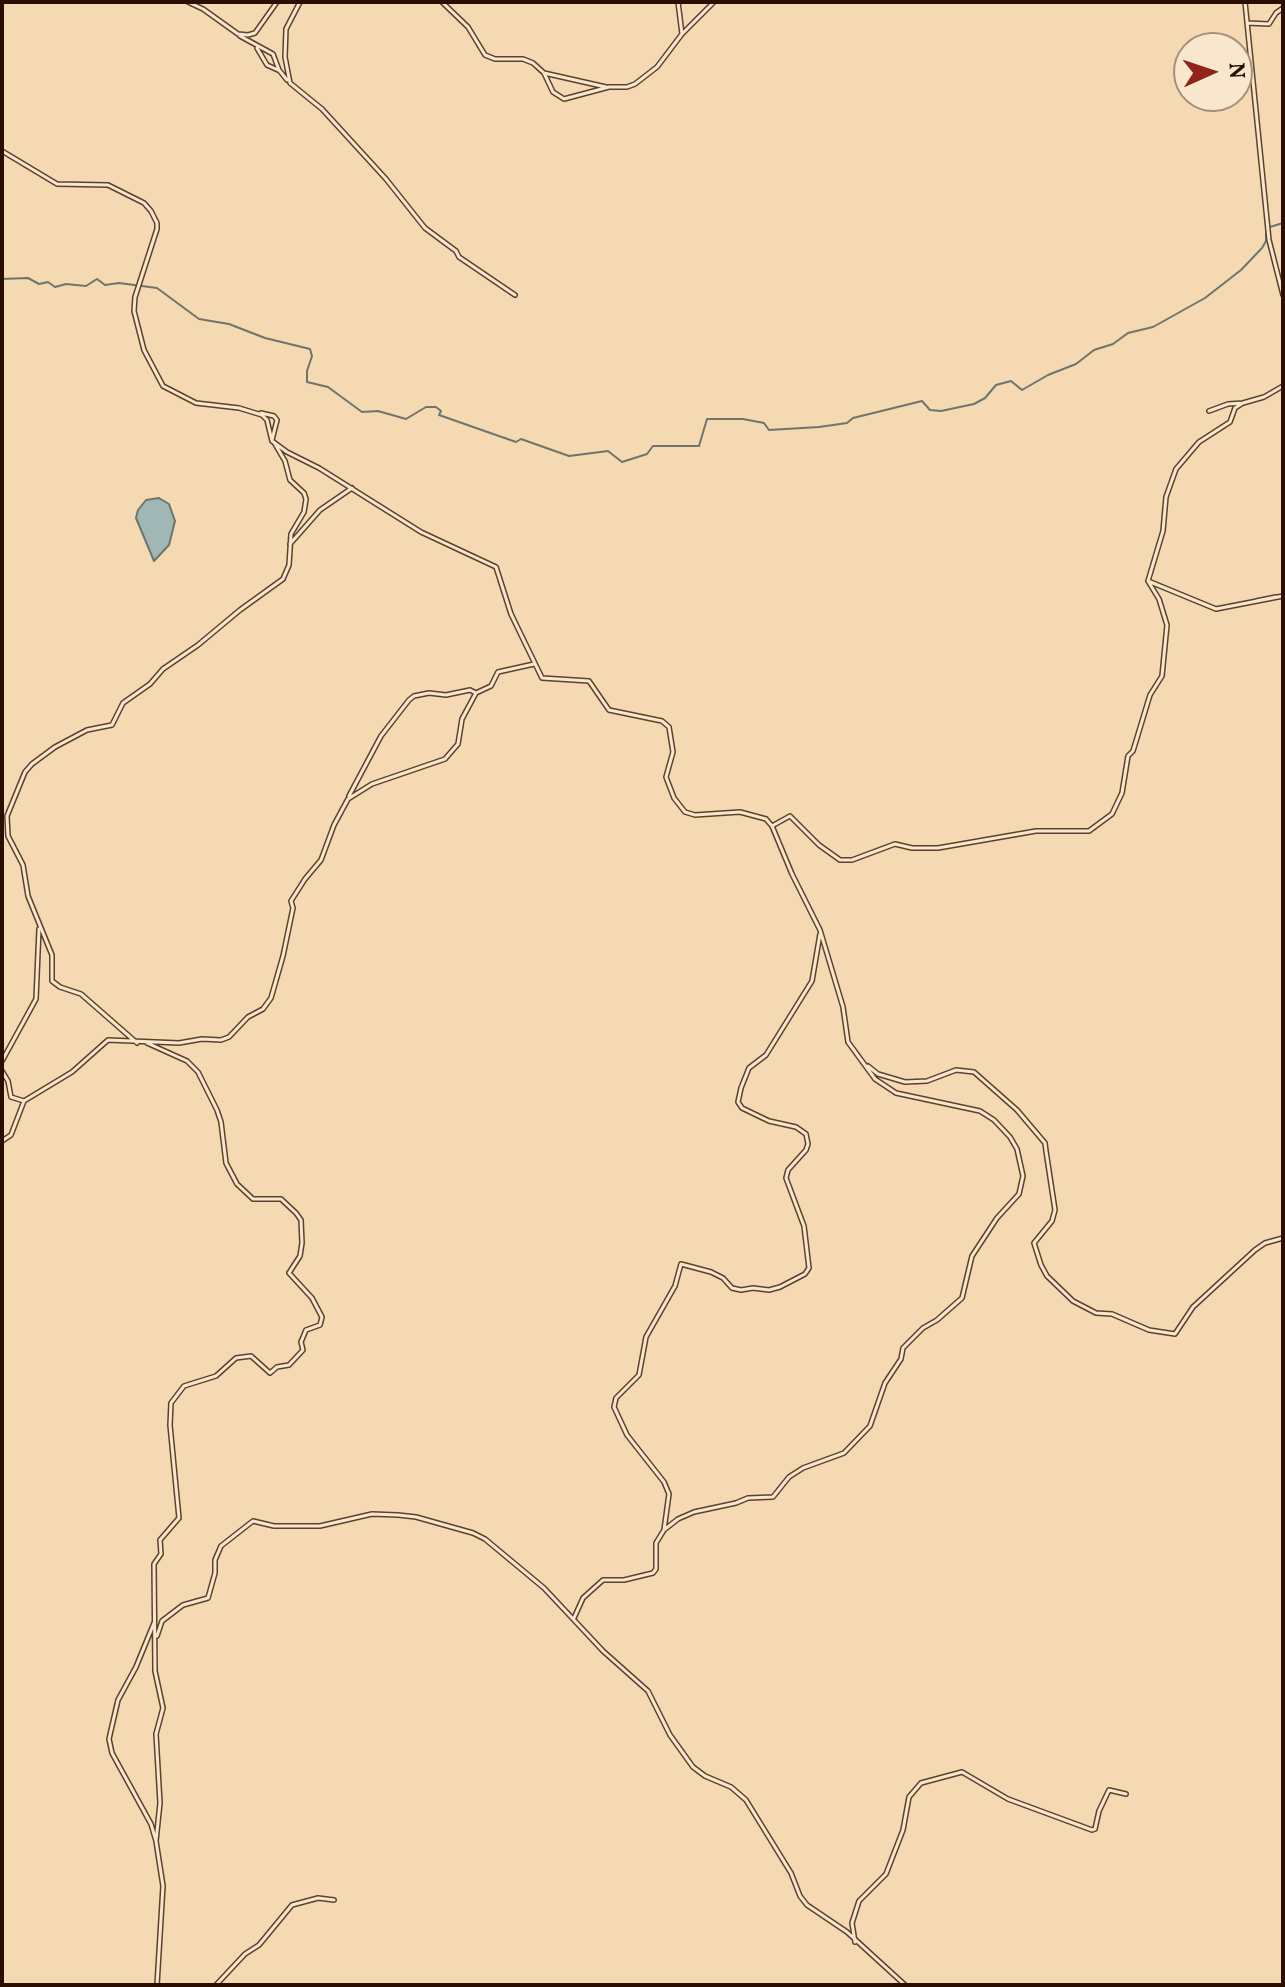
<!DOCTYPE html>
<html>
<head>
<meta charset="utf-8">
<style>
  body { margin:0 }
  #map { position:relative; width:1285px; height:1987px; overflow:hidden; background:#f4d9b2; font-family:Vollkorn,serif }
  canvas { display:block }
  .frame { position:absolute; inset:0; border:4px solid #2a0f00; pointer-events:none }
  .north { position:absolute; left:1173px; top:32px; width:80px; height:80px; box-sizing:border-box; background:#f8e6cd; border:2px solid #a6907b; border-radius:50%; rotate:87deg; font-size:22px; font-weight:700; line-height:32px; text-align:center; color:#2a0f00 }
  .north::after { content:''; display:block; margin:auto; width:28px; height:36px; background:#8f2418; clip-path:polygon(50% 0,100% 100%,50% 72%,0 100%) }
</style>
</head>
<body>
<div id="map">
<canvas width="1285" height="1987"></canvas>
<div class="frame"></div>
<div class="north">N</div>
</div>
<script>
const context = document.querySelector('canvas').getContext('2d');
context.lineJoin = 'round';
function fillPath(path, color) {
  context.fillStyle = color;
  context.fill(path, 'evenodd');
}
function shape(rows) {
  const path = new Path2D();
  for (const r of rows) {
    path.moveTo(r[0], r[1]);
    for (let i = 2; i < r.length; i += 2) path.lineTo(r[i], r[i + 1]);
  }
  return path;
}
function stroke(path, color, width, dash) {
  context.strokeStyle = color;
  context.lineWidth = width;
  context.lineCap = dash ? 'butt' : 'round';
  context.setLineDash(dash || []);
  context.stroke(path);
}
const water = shape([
  [159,498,169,504,175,521,169,545,154,561,136,518,138,510,146,500,159,498]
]);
fillPath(water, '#9fb8b6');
stroke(water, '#70746d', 2);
stroke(shape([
  [1270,227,1283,223],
  [2,279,28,278,39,284,48,282,55,287,66,284,86,286,97,279,105,285,119,283,157,288,199,319,229,324,265,338,310,349,312,356,307,371,307,382,328,387,362,412,378,411,406,419,426,407,436,407,441,411,439,415,516,442,521,439,569,456,608,451,622,462,647,454,653,446,699,446,707,419,743,419,764,423,769,430,819,427,847,423,853,418,922,401,930,410,941,411,974,404,985,398,996,385,1011,381,1022,390,1048,375,1076,364,1094,350,1113,344,1128,333,1153,327,1205,298,1241,270,1262,248,1266,241,1266,226]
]), '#70746d', 2);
const minor = shape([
  [188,2,203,9,238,34,248,35,255,33,277,2],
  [300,2,286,29,285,57,290,83,322,109,386,179,425,228,456,251,459,257,515,295],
  [442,2,468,27,485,55,495,59,523,59,533,63,544,73,553,92,564,99,609,87,627,87,635,84,657,67,682,34,714,2],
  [678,2,682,34],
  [1245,2,1269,240,1283,295],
  [1247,23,1269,24,1276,13,1283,8],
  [240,36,273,54,279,70,287,80],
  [257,48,267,65,278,70],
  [544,73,606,87],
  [2,151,57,184,108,185,144,203,151,211,157,223,157,229,135,297,134,311,144,350,163,386,196,403,239,408,262,415,267,420,272,441,287,452,319,468,421,532,496,567,511,614,542,678,589,681,609,710,662,721,669,727,673,752,666,777,674,798,685,812,695,815,740,812,766,819,772,826,790,816,819,845,840,860,852,860,895,844,912,848,938,848,1036,831,1089,831,1112,814,1122,793,1128,756,1133,751,1150,695,1162,676,1167,625,1159,599,1148,581,1163,531,1166,497,1176,469,1199,442,1230,422,1235,408,1243,403],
  [1209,411,1228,404,1243,403,1264,397,1283,386],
  [261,413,274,416,277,420,272,440],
  [290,544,320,510,352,488],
  [1148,581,1216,609,1283,596],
  [1256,601,1276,597],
  [349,796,381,736,409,700,414,696,429,693,446,695,470,690,476,693],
  [137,1043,81,994,60,987,52,981,52,955,28,896,23,865,8,836,7,816,25,772,32,764,55,747,87,730,112,725,123,703,150,684,163,669,198,645,240,610,283,579,289,565,291,534,304,512,306,499,304,493,290,480,285,461,275,444],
  [147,1043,187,1061,198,1072,217,1110,221,1122,226,1163,237,1184,253,1199,281,1199,296,1213,301,1220,302,1243,300,1256,289,1273,312,1298,322,1317,320,1325,306,1330,301,1342,303,1350,289,1365,277,1367,270,1373,251,1356,236,1358,216,1376,184,1386,171,1403,170,1425,179,1518,160,1540,161,1554,154,1564,155,1671,163,1708,156,1734,160,1803,156,1841],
  [2,1061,36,999,39,929],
  [868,1066,878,1074,905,1082,927,1081,956,1070,974,1072,1017,1110,1045,1143,1046,1151,1055,1210,1052,1221,1034,1243,1041,1265,1047,1276,1073,1301,1096,1313,1112,1314,1149,1330,1175,1334,1193,1307,1255,1250,1265,1243,1283,1238],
  [2,1071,8,1081,11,1097,24,1101,72,1072,108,1040,179,1043,202,1039,221,1040,229,1037,248,1017,263,1009,271,998,283,956,293,908,291,901,305,879,321,860,334,825,348,799,372,784,445,759,458,744,462,719,476,693,491,686,498,672,534,664],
  [2,1141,11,1135,24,1101],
  [664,1530,669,1494,664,1482,627,1435,614,1407,616,1398,639,1375,646,1337,675,1286,681,1264,711,1272,723,1278,732,1288,741,1290,753,1288,769,1290,780,1287,805,1274,809,1268,804,1226,786,1178,788,1170,806,1150,808,1144,806,1134,796,1127,769,1121,742,1108,738,1102,741,1088,749,1068,766,1055,812,981,820,934],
  [574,1618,583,1598,603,1580,624,1580,653,1573,656,1569,656,1543,664,1530,678,1519,694,1512,736,1503,748,1498,773,1497,789,1477,803,1468,844,1453,870,1426,885,1383,901,1359,903,1348,923,1328,937,1320,962,1298,972,1256,997,1218,1019,1194,1023,1176,1017,1149,1010,1137,994,1120,980,1111,896,1093,875,1079,848,1042,843,1007,820,930,792,874,772,826],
  [154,1623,136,1667,118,1700,109,1739,112,1753,151,1824,156,1841,163,1886,157,1985],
  [157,1636,162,1621,183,1605,208,1598,215,1573,215,1560,221,1546,253,1521,274,1526,320,1526,372,1514,398,1515,416,1517,473,1533,485,1539,544,1588,603,1651,648,1691,670,1735,693,1767,705,1776,731,1787,746,1800,791,1873,800,1896,807,1905,847,1932,905,1985],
  [855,1942,852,1923,859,1901,886,1874,903,1830,909,1797,921,1783,962,1772,1008,1799,1092,1830,1095,1829,1099,1811,1109,1790,1126,1794],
  [216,1985,245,1954,259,1945,292,1905,318,1898,334,1900]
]);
stroke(minor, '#5c422c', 6);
stroke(minor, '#f8e6cd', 3);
</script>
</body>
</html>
